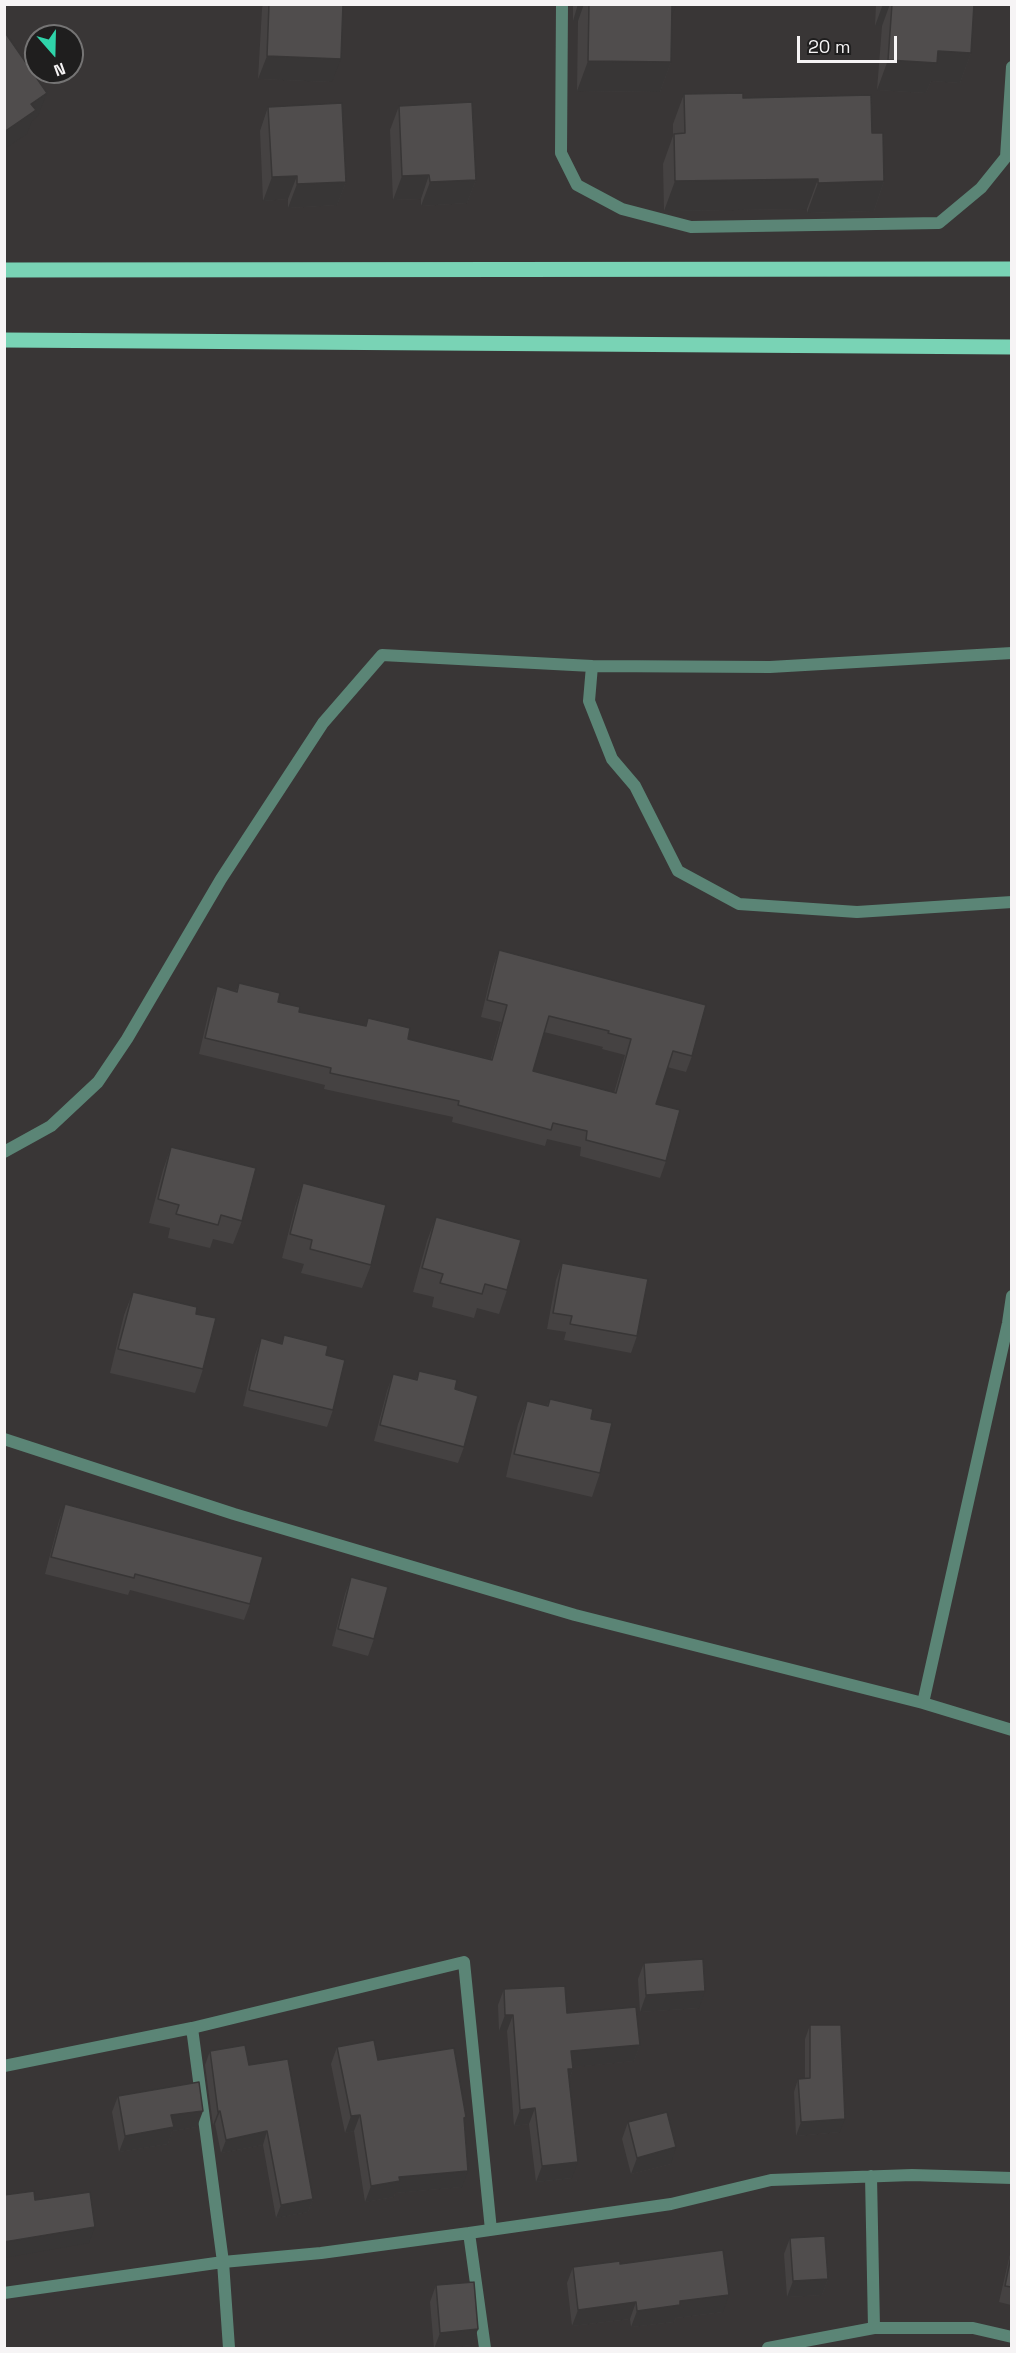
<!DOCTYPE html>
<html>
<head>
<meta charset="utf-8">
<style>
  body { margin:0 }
  #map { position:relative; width:1016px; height:2353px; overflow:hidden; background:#393636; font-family:"Space Grotesk",sans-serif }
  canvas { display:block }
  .frame { position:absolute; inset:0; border:6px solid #f6f4f5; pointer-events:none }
  .north { position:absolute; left:24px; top:24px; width:60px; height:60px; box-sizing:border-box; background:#1f1e1e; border:2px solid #757474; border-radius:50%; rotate:160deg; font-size:16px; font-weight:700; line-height:24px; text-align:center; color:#f6f4f5 }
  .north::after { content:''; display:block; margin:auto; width:21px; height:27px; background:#2fd4aa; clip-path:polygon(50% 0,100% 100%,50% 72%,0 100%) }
  .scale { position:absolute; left:797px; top:36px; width:100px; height:27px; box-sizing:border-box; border:3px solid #f6f4f5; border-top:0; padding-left:8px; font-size:18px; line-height:21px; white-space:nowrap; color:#f6f4f5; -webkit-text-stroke:4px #1f1e1e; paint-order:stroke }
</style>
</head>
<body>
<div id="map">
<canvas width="1016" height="2353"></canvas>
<div class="frame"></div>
<div class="north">N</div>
<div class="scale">20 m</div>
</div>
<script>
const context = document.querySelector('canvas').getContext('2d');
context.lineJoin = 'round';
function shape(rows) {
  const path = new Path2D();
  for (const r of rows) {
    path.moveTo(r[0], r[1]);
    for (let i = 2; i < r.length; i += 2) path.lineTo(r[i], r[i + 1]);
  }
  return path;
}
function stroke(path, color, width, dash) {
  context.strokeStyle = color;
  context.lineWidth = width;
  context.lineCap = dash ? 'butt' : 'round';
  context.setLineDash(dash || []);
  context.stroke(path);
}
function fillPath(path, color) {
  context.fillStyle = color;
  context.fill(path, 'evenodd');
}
stroke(shape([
  [562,4,561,153,577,185,622,209,691,227,939,223,981,188,1006,157,1012,67]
]), '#5b8576', 12);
stroke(shape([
  [592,666,770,667,1012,653],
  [4,1152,51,1126,98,1082,127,1039,221,879,323,723,382,655,592,666,589,701,612,759,635,786,678,871,739,904,857,912,1012,902],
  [4,1439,234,1514,575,1615,923,1703,1012,1730],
  [923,1703,1008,1323,1012,1296],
  [192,2028,223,2262,321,2253,469,2233,671,2204,771,2180,912,2175,1012,2178],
  [4,2066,192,2028,464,1962,491,2230],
  [469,2233,485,2348],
  [4,2293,223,2262,229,2348],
  [874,2328,973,2328,1012,2337],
  [768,2348,874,2328,871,2176]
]), '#5b8576', 12);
stroke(shape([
  [4,270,1012,269],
  [4,340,1012,347]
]), '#79d3b5', 15);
fillPath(shape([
  [263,4,343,4,332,82,258,79,262,9],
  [573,4,676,4,671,17,671,62,660,92,577,91,578,21,573,21],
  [876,4,974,4,971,53,960,83,931,81,926,93,877,90,882,26,875,26],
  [684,94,743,98,872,133,884,181,874,211,807,213,807,209,664,211,663,164,673,136,673,124],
  [399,106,476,180,467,203,421,206,421,199,393,200,390,130],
  [268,107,346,182,337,205,288,208,288,199,263,201,260,131],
  [499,950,692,1056,686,1072,667,1067,656,1104,666,1161,660,1178,580,1156,581,1147,547,1139,545,1146,452,1122,453,1117,324,1089,325,1085,199,1054,211,1003,217,986,236,991,239,983,299,1012,365,1026,368,1018,408,1039,491,1059,501,1022,481,1017,493,967],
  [544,1032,603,1047,602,1049,625,1055,614,1093,533,1071],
  [171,1147,242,1221,233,1244,213,1239,210,1248,168,1238,170,1228,149,1223,163,1170],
  [303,1183,371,1265,362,1288,301,1273,304,1264,282,1258,295,1207],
  [436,1217,507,1290,499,1314,477,1308,474,1318,432,1307,434,1297,413,1292,427,1241],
  [562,1263,637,1336,631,1353,564,1340,566,1332,547,1329,556,1280],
  [133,1292,196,1314,203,1369,195,1393,110,1373,124,1315],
  [284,1335,326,1355,333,1410,327,1427,243,1406,255,1355,261,1338,281,1344],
  [419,1371,455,1389,464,1447,458,1463,374,1441,387,1391,393,1374,416,1380],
  [550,1399,600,1473,592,1497,506,1477,518,1424,527,1401,547,1405],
  [65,1504,250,1604,244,1620,130,1590,128,1595,45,1574,59,1521],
  [351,1577,374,1639,368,1656,332,1646,345,1594],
  [644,1963,699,2008,640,2012,638,1979],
  [504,1989,567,2013,640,2045,634,2061,573,2067,573,2069,569,2080,572,2178,536,2182,529,2124,514,2126,507,2031,499,2031,498,2005],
  [810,2025,840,2132,796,2136,794,2092,798,2079,805,2079,805,2039],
  [337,2047,378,2060,465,2121,462,2187,395,2193,394,2197,365,2202,354,2131,345,2133,331,2064],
  [210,2051,249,2065,313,2199,308,2212,276,2218,263,2145,221,2153,215,2124,213,2125,205,2065],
  [118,2096,197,2127,172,2131,168,2144,119,2152,112,2112],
  [628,2122,671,2164,631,2174,622,2139],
  [790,2238,828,2279,822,2295,787,2297,784,2254],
  [1011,2250,1011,2305,999,2302],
  [620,2264,723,2312,676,2318,674,2322,631,2327,630,2319,572,2326,567,2283,573,2267],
  [436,2285,478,2329,472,2345,434,2349,430,2302]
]), '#454242');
fillPath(shape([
  [578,4,584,4,578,21,573,21],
  [883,4,890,4,882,26,875,26],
  [672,5,676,5,665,35],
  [938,51,971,53,960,83,931,81,926,93,877,90,888,60],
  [267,56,341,59,332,82,258,79],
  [588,61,671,62,660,92,577,91],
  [47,93,38,116,32,121,27,134,4,149,4,132,31,104],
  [429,175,421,199,393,200,402,176],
  [297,176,288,199,263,201,272,177],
  [818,179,807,209,664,211,675,181],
  [476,180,467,203,421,206,430,182],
  [884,181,874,211,807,213,818,183],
  [346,182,337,205,288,208,297,184],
  [705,1991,699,2008,640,2012,646,1995],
  [505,2015,513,2015,507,2031,499,2031],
  [640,2045,634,2061,565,2068,571,2051],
  [568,2069,573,2069,567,2085],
  [535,2108,529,2124,514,2126,520,2110],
  [203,2111,197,2127,172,2131,168,2144,119,2152,125,2136,171,2115],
  [220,2111,215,2124,213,2125,218,2112],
  [360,2115,354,2131,345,2133,351,2116],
  [845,2119,840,2132,796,2136,801,2122],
  [267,2131,263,2145,221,2153,226,2140],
  [676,2147,671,2164,631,2174,637,2158],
  [578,2162,572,2178,536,2182,542,2166],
  [468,2171,462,2187,395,2193,394,2197,365,2202,371,2186,399,2177],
  [313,2199,308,2212,276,2218,281,2205],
  [95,2227,89,2243,4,2258,4,2242],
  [828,2279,822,2295,787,2297,793,2281],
  [729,2295,723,2312,676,2318,674,2322,631,2327,637,2311,680,2301],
  [636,2302,630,2319,572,2326,578,2310],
  [478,2329,472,2345,434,2349,440,2333]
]), '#383636');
const building = shape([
  [269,4,343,4,341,59,267,56,269,4],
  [589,4,676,4,672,5,671,62,588,61,589,4],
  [892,4,974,4,971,53,938,51,937,63,888,60,892,4],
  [4,31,47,93,31,104,36,110,4,132,4,31],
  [743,93,743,98,871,95,872,133,883,133,884,181,818,183,818,179,675,181,674,134,685,133,684,94,743,93],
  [472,102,476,180,430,182,429,175,402,176,399,106,472,102],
  [342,103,346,182,297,184,297,176,272,177,268,107,342,103],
  [499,950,706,1005,692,1056,673,1051,656,1104,680,1110,666,1161,586,1140,587,1131,553,1123,551,1130,458,1105,459,1101,330,1073,331,1068,205,1038,217,986,237,992,239,983,280,993,278,1002,300,1007,299,1012,366,1026,368,1018,410,1028,408,1039,492,1060,507,1005,487,1000,499,950],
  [549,1016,609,1031,608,1033,631,1039,616,1093,533,1071,549,1016],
  [171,1147,256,1168,242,1221,221,1215,218,1225,176,1214,179,1205,158,1199,171,1147],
  [303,1183,386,1205,371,1265,310,1249,312,1240,290,1234,303,1183],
  [436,1217,521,1240,507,1290,485,1284,482,1294,440,1283,443,1274,422,1268,436,1217],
  [562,1263,648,1279,637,1336,570,1324,572,1316,553,1313,562,1263],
  [133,1292,197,1307,196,1314,216,1318,203,1369,118,1349,133,1292],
  [284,1335,328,1346,326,1355,345,1360,333,1410,249,1390,261,1338,282,1344,284,1335],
  [419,1371,457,1380,455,1389,478,1396,464,1447,380,1425,393,1374,417,1380,419,1371],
  [550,1399,593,1409,591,1419,612,1423,600,1473,514,1454,527,1401,548,1406,550,1399],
  [65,1504,263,1557,250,1604,135,1574,134,1578,51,1557,65,1504],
  [351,1577,388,1587,374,1639,338,1629,351,1577],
  [703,1959,705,1991,646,1995,644,1963,703,1959],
  [565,1986,567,2013,636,2007,640,2045,571,2051,573,2069,568,2069,578,2162,542,2166,535,2108,520,2110,513,2015,505,2015,504,1989,565,1986],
  [810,2025,841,2025,845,2119,801,2122,798,2079,810,2078,810,2025],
  [374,2040,378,2060,454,2048,466,2117,464,2118,468,2171,399,2177,400,2181,371,2186,360,2115,351,2116,337,2047,374,2040],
  [245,2045,249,2065,288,2059,313,2199,281,2205,267,2131,226,2140,220,2111,218,2112,210,2051,245,2045],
  [199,2082,203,2111,171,2115,174,2127,125,2136,118,2096,199,2082],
  [667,2112,676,2147,637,2158,628,2122,667,2112],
  [34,2191,35,2200,90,2192,95,2227,4,2242,4,2195,34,2191],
  [825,2236,828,2279,793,2281,790,2238,825,2236],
  [723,2250,729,2295,680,2301,680,2305,637,2311,636,2302,578,2310,573,2267,620,2261,620,2264,723,2250],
  [1011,2256,1011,2287,1005,2286,1011,2256],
  [474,2282,478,2329,440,2333,436,2285,474,2282],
  [118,2346,118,2349,106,2349,118,2346],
  [181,2346,181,2349,163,2349,181,2346]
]);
fillPath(building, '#504d4d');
stroke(building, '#383636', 1.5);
</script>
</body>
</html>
